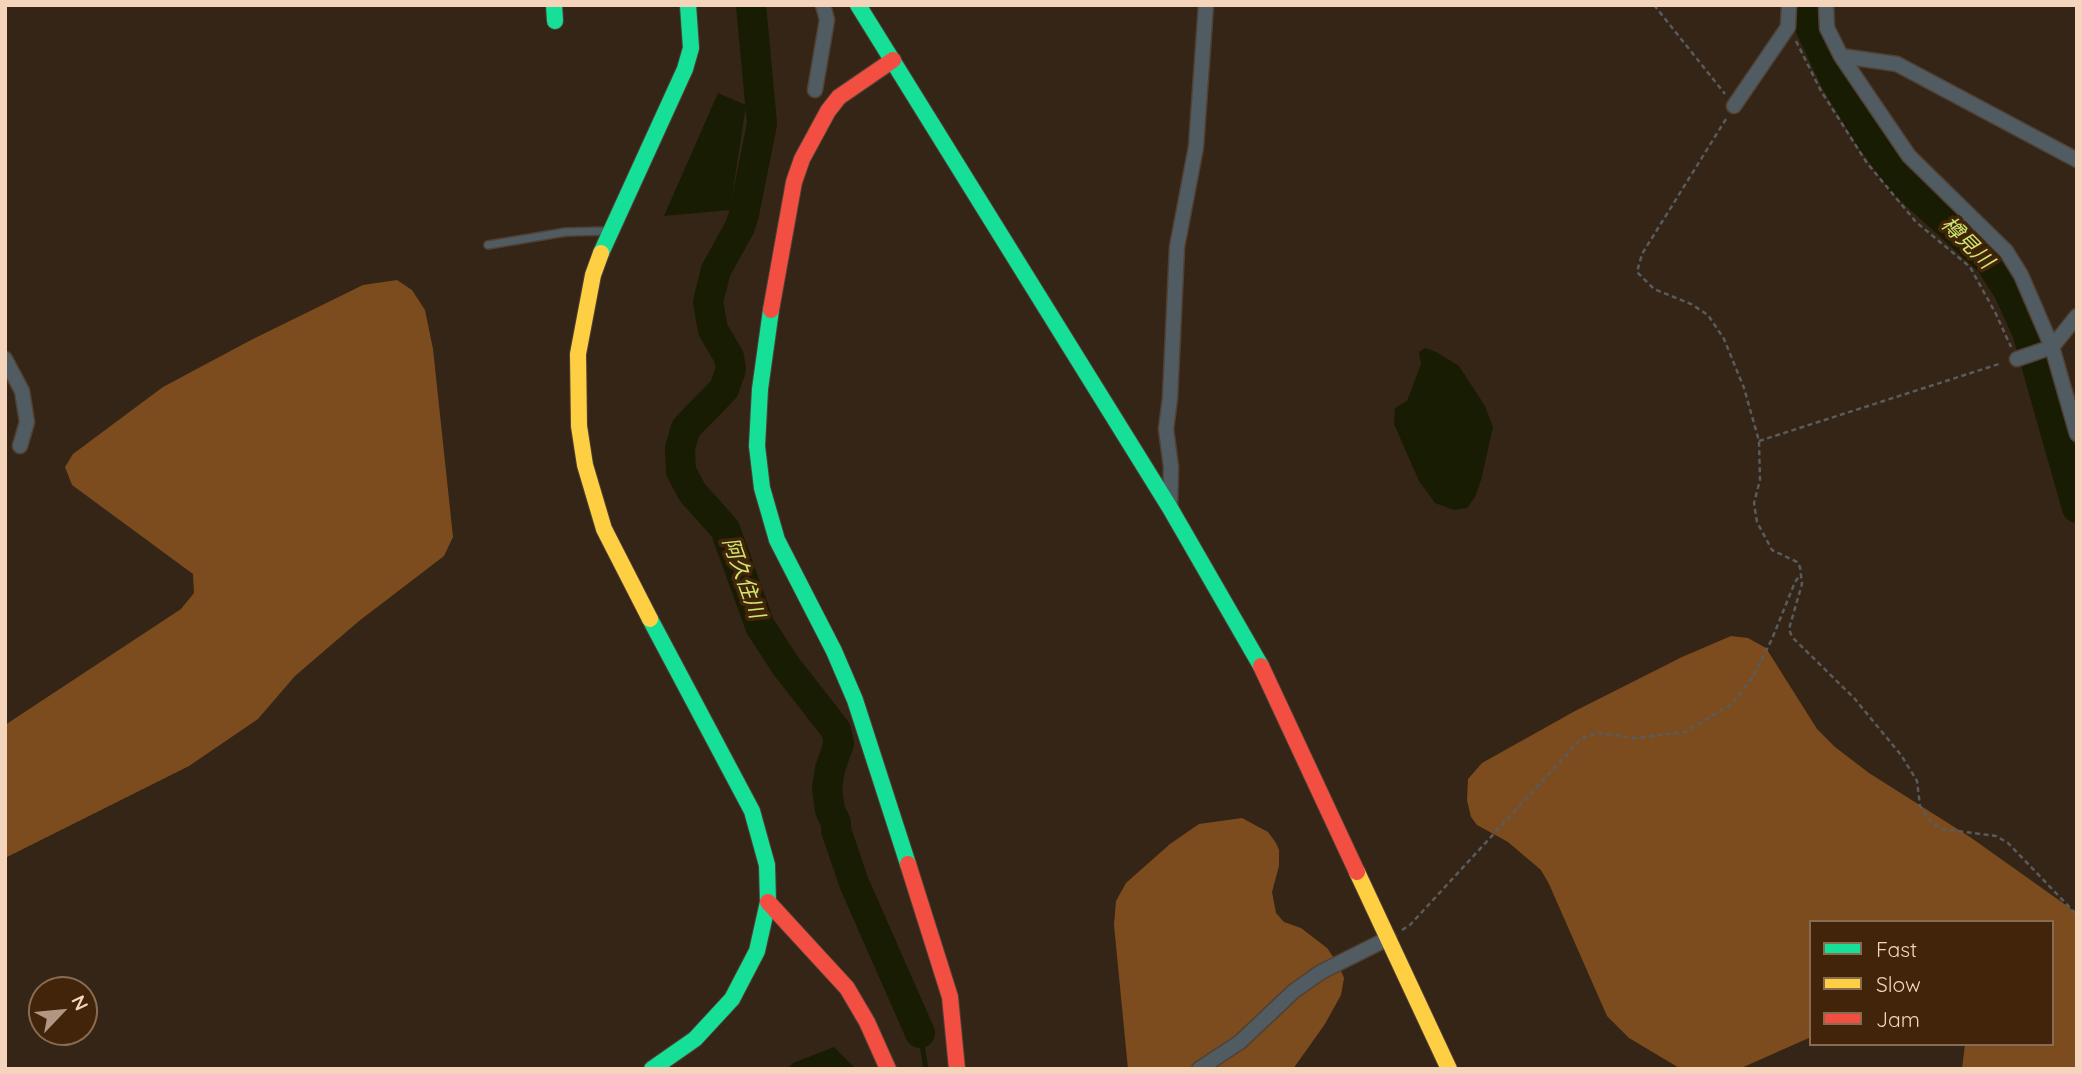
<!DOCTYPE html>
<html>
<head>
<meta charset="utf-8">
<style>
  body { margin:0 }
  #map { position:relative; width:2082px; height:1074px; overflow:hidden; background:#342517; font-family:Quicksand,sans-serif }
  canvas { display:block }
  .frame { position:absolute; inset:0; border:7px solid #f4d5bc; pointer-events:none }
  .legend { position:absolute; left:1809px; top:920px; width:245px; height:126px; box-sizing:border-box; background:#41240a; border:2px solid #896b51; margin:0; padding:9px 12px; list-style:none; font-size:21px; color:#f4d5bc }
  .legend li { display:flex; align-items:center; gap:14px; height:35px }
  .legend b { width:35px; border:2px solid #896b51 }
  .north { position:absolute; left:28px; top:976px; width:70px; height:70px; box-sizing:border-box; background:#41240a; border:2px solid #896b51; border-radius:50%; rotate:64deg; font-size:19px; font-weight:700; line-height:28px; text-align:center; color:#f4d5bc }
  .north::after { content:''; display:block; margin:auto; width:24px; height:32px; background:#b19782; clip-path:polygon(50% 0,100% 100%,50% 72%,0 100%) }
</style>
</head>
<body>
<div id="map">
<canvas width="2082" height="1074"></canvas>
<div class="frame"></div>
<ul class="legend">
<li><b style="height:9px;background:#16e098"></b>Fast</li>
<li><b style="height:9px;background:#ffcf43"></b>Slow</li>
<li><b style="height:9px;background:#f24e42"></b>Jam</li>
</ul>
<div class="north">N</div>
</div>
<script>
const context = document.querySelector('canvas').getContext('2d');
context.lineJoin = 'round';
function fillPath(path, color) {
  context.fillStyle = color;
  context.fill(path, 'evenodd');
}
function shape(rows) {
  const path = new Path2D();
  for (const r of rows) {
    path.moveTo(r[0], r[1]);
    for (let i = 2; i < r.length; i += 2) path.lineTo(r[i], r[i + 1]);
  }
  return path;
}
function stroke(path, color, width, dash) {
  context.strokeStyle = color;
  context.lineWidth = width;
  context.lineCap = dash ? 'butt' : 'round';
  context.setLineDash(dash || []);
  context.stroke(path);
}
function drawText(font, color, halo, rows, align = 'center') {
  context.font = font + ' Quicksand,"Noto Sans JP",sans-serif';
  context.lineWidth = 7;
  context.setLineDash([]);
  context.textBaseline = 'middle';
  context.strokeStyle = halo;
  context.fillStyle = color;
  for (const [text, x, y, turn = 0] of rows) {
    context.save();
    context.translate(x, y);
    context.rotate((+turn || 0) * Math.PI / 180);
    context.textAlign = isNaN(turn) ? turn : align;
    if (halo) context.strokeText(text, 0, 0);
    context.fillText(text, 0, 0);
    context.restore();
  }
}
fillPath(shape([
  [397,280,412,290,425,310,433,349,453,537,444,556,359,621,295,676,258,719,189,766,5,858,5,725,181,609,194,593,193,574,72,485,65,467,73,454,163,387,251,340,363,285],
  [1731,636,1748,638,1766,648,1817,729,1835,747,1869,773,1970,837,2077,913,2077,1069,1962,1069,1965,1044,2052,1044,2052,922,1811,922,1811,1037,1739,1069,1681,1069,1629,1038,1607,1016,1549,884,1541,870,1508,842,1477,825,1471,817,1467,800,1468,779,1482,763,1575,711,1682,657],
  [1242,818,1268,832,1276,843,1279,850,1279,866,1272,892,1276,913,1284,922,1301,928,1327,948,1338,964,1344,978,1341,995,1325,1024,1293,1069,1128,1069,1114,925,1116,901,1126,883,1170,844,1199,824]
]), '#7d4c1e');
fillPath(shape([
  [718,93,746,105,730,210,664,216],
  [1425,348,1436,352,1459,366,1485,406,1493,427,1481,480,1475,497,1467,508,1454,510,1435,503,1419,481,1394,424,1395,408,1407,401,1421,364,1419,352],
  [834,1047,856,1069,788,1069,793,1063]
]), '#181c02');
stroke(shape([
  [920,1033,926,1069]
]), '#181c02', 5);
stroke(shape([
  [751,5,762,124,744,214,740,227,716,270,708,302,713,330,729,357,731,369,724,389,686,428,680,448,681,471,692,492,725,529,760,626,786,666,836,730,839,743,830,769,827,789,830,810,836,823,836,830,854,883,920,1033],
  [1804,5,1810,27,1836,82,1870,138,1902,182,1990,262,2009,292,2027,332,2077,508]
]), '#181c02', 30);
const lane = shape([
  [488,245,566,232,606,231]
]);
const street = shape([
  [1826,5,1827,28,1841,56,1909,156,2006,251,2021,275,2052,347,2077,434],
  [1841,56,1897,64,2077,160],
  [815,90,827,20,823,5],
  [1734,106,1788,27,1789,5],
  [5,359,22,391,27,422,20,446],
  [2017,359,2052,347,2077,316],
  [1170,507,1171,467,1166,429,1170,398,1177,247,1196,147,1206,5],
  [1199,1069,1240,1042,1294,991,1321,972,1389,938]
]);
const fast = shape([
  [554,5,555,21],
  [858,5,1170,508,1261,666],
  [601,253,685,69,691,48,688,5],
  [771,310,760,389,757,446,762,488,777,540,834,651,855,700,908,864],
  [650,619,752,811,767,865,768,902,757,951,732,999,695,1039,652,1069]
]);
const slow = shape([
  [601,253,593,275,578,354,579,426,585,465,604,529,650,619],
  [1357,872,1449,1069]
]);
const jam = shape([
  [771,310,794,182,802,159,828,111,839,97,893,60],
  [1261,666,1357,872],
  [908,864,950,997,957,1069],
  [768,902,847,988,867,1022,888,1069]
]);
stroke(lane, '#504134', 10);
stroke(street, '#504134', 17);
stroke(fast, '#504134', 18);
stroke(slow, '#504134', 18);
stroke(jam, '#504134', 18);
stroke(shape([
  [1654,5,1725,94],
  [1796,41,1821,91,1867,163,1916,222,1970,267,1996,314,2011,347],
  [1726,119,1642,254,1637,272,1654,289,1691,304,1708,315,1724,339,1744,388,1759,441,1760,480,1754,503,1757,522,1772,550,1797,562,1800,567,1802,584,1789,629,1792,637,1854,698,1901,755,1917,781,1920,806,1932,823,1942,829,1996,836,2008,843,2077,915],
  [1759,441,2002,363],
  [1402,930,1410,925,1582,738,1598,733,1636,738,1685,732,1732,704,1752,678,1772,639,1795,582,1801,574]
]), '#595b5c', 2.5, [5, 3.5]);
stroke(lane, '#505b62', 7);
stroke(street, '#505b62', 14);
stroke(fast, '#16e098', 16);
stroke(slow, '#ffcf43', 16);
stroke(jam, '#f24e42', 16);
drawText('italic 21px', '#cee86e', '#41240a', [
  ["樽見川",1967,243,45],
  ["阿久住川",743,578,70]
]);
</script>
</body>
</html>
